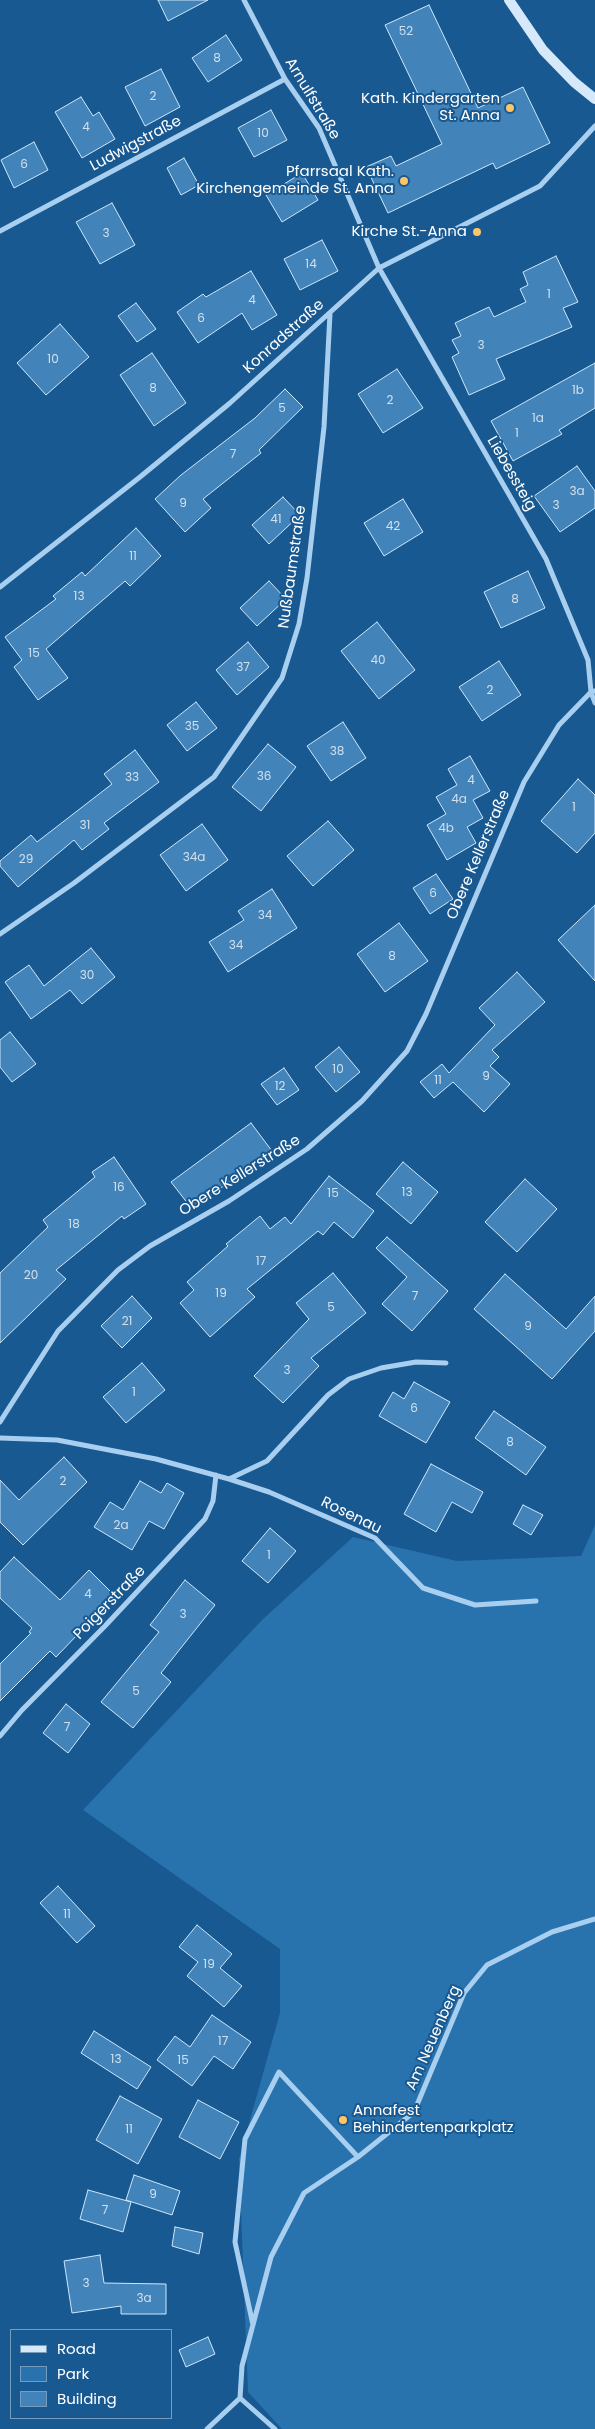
<!DOCTYPE html>
<html>
<head>
<meta charset="utf-8">
<style>
  body { margin:0 }
  #map { position:relative; width:595px; height:2429px; overflow:hidden; background:#195991; font-family:Poppins,sans-serif }
  canvas { display:block }
  .legend { position:absolute; left:10px; top:2329px; width:162px; height:90px; box-sizing:border-box; background:#195991; border:1px solid #759bbd; margin:0; padding:6px 9px; list-style:none; font-size:15px; color:#fff }
  .legend li { display:flex; align-items:center; gap:10px; height:25px }
  .legend b { width:25px; border:1px solid #759bbd }
</style>
</head>
<body>
<div id="map">
<canvas width="595" height="2429"></canvas>
<ul class="legend">
<li><b style="height:6px;background:#d5e9fb"></b>Road</li>
<li><b style="height:14px;background:#2872ae"></b>Park</li>
<li><b style="height:14px;background:#4283b9"></b>Building</li>
</ul>
</div>
<script>
const context = document.querySelector('canvas').getContext('2d');
context.lineJoin = 'round';
function fillPath(path, color) {
  context.fillStyle = color;
  context.fill(path, 'evenodd');
}
function shape(rows) {
  const path = new Path2D();
  for (const r of rows) {
    path.moveTo(r[0], r[1]);
    for (let i = 2; i < r.length; i += 2) path.lineTo(r[i], r[i + 1]);
  }
  return path;
}
function stroke(path, color, width, dash) {
  context.strokeStyle = color;
  context.lineWidth = width;
  context.lineCap = dash ? 'butt' : 'round';
  context.setLineDash(dash || []);
  context.stroke(path);
}
function drawText(font, color, halo, rows, align = 'center') {
  context.font = font + ' Poppins,sans-serif';
  context.lineWidth = 4;
  context.setLineDash([]);
  context.textBaseline = 'middle';
  context.strokeStyle = halo;
  context.fillStyle = color;
  for (const [text, x, y, turn = 0] of rows) {
    context.save();
    context.translate(x, y);
    context.rotate((+turn || 0) * Math.PI / 180);
    context.textAlign = isNaN(turn) ? turn : align;
    if (halo) context.strokeText(text, 0, 0);
    context.fillText(text, 0, 0);
    context.restore();
  }
}
fillPath(shape([
  [595,1525,595,2429,282,2429,248,2392,239,2159,280,2013,280,1949,83,1810,262,1620,353,1537,457,1561,581,1556]
]), '#2872ae');
const building = shape([
  [158,0,208,0,168,21,158,0],
  [429,5,478,108,523,87,550,143,496,169,493,163,388,213,366,167,391,156,396,166,442,144,385,25,429,5],
  [226,35,242,60,208,82,192,58,226,35],
  [161,69,180,107,145,126,125,87,161,69],
  [81,97,93,116,99,112,115,139,82,158,55,112,81,97],
  [271,110,287,140,254,157,238,128,271,110],
  [34,142,48,170,14,188,1,160,34,142],
  [184,158,199,185,181,195,167,168,184,158],
  [302,173,318,200,282,222,266,195,302,173],
  [112,203,135,245,100,264,76,222,112,203],
  [322,240,338,271,300,290,284,259,322,240],
  [556,256,578,302,563,308,572,327,496,359,505,379,469,395,452,357,459,353,452,340,461,336,455,323,489,307,494,317,526,302,520,289,528,285,523,272,556,256],
  [251,271,277,315,252,330,242,313,198,343,177,312,203,294,206,297,251,271],
  [136,303,156,329,137,342,118,316,136,303],
  [60,324,89,357,46,395,17,363,60,324],
  [152,353,186,403,154,426,120,375,152,353],
  [595,363,595,408,559,430,562,434,513,461,491,421,595,363],
  [397,369,423,408,383,433,358,394,397,369],
  [285,389,303,407,259,450,261,453,203,499,211,508,185,532,155,499,181,475,255,418,285,389],
  [577,466,595,491,595,508,560,532,534,496,577,466],
  [283,497,300,515,269,544,252,525,283,497],
  [403,499,423,532,384,556,364,523,403,499],
  [136,528,161,556,130,586,125,581,46,649,68,678,38,700,14,667,22,660,5,637,56,599,53,596,82,572,85,576,136,528],
  [528,571,545,608,501,628,484,592,528,571],
  [269,581,286,599,257,626,240,608,269,581],
  [377,622,415,670,379,699,341,651,377,622],
  [248,642,269,667,237,695,216,670,248,642],
  [499,661,521,695,482,721,459,687,499,661],
  [196,702,217,728,187,751,167,725,196,702],
  [343,722,366,758,331,781,307,746,343,722],
  [268,744,296,767,261,811,232,787,268,744],
  [135,750,159,782,104,823,109,829,82,850,74,840,18,887,0,866,0,861,31,835,37,842,112,784,104,774,135,750],
  [470,756,490,791,473,800,483,818,467,827,476,843,447,860,427,825,446,814,436,797,457,785,448,769,470,756],
  [578,779,595,795,595,833,577,853,541,821,578,779],
  [328,821,354,850,313,886,287,856,328,821],
  [202,824,228,860,186,891,160,855,202,824],
  [436,874,453,899,430,914,413,888,436,874],
  [272,889,297,928,228,972,209,942,244,920,238,911,272,889],
  [595,905,595,981,558,940,595,905],
  [399,923,428,961,385,992,357,954,399,923],
  [91,948,115,977,82,1004,70,990,31,1019,5,982,29,965,44,986,91,948],
  [517,972,545,1002,492,1050,499,1057,490,1066,510,1084,484,1112,453,1082,434,1098,420,1082,442,1064,449,1073,495,1025,479,1008,517,972],
  [10,1032,36,1064,12,1082,0,1067,0,1040,10,1032],
  [339,1047,360,1072,336,1092,315,1067,339,1047],
  [284,1068,299,1090,277,1105,261,1084,284,1068],
  [251,1123,272,1151,192,1209,171,1182,251,1123],
  [114,1157,146,1204,124,1219,122,1216,56,1270,66,1279,0,1343,0,1273,48,1227,43,1220,95,1177,92,1172,114,1157],
  [403,1162,438,1192,411,1224,376,1194,403,1162],
  [329,1176,374,1211,353,1238,334,1222,323,1235,318,1231,247,1289,255,1297,210,1337,180,1303,194,1290,187,1282,228,1246,226,1244,260,1216,270,1229,285,1217,291,1224,329,1176],
  [525,1179,557,1209,517,1252,485,1222,525,1179],
  [387,1237,448,1291,412,1331,382,1304,407,1277,376,1248,387,1237],
  [333,1273,366,1313,311,1358,319,1366,283,1403,254,1376,309,1319,296,1303,333,1273],
  [505,1274,566,1329,595,1296,595,1331,552,1379,474,1309,505,1274],
  [132,1296,152,1318,122,1348,101,1326,132,1296],
  [142,1363,165,1390,126,1423,103,1397,142,1363],
  [414,1382,450,1402,426,1443,379,1416,393,1392,404,1399,414,1382],
  [494,1411,546,1447,526,1475,475,1438,494,1411],
  [64,1457,87,1482,23,1545,0,1522,0,1480,19,1500,64,1457],
  [431,1464,483,1492,472,1513,452,1502,436,1532,404,1514,431,1464],
  [140,1481,161,1493,167,1483,184,1493,164,1529,149,1521,132,1550,94,1527,110,1502,123,1510,140,1481],
  [523,1505,543,1515,531,1535,513,1524,523,1505],
  [270,1528,296,1551,268,1583,242,1561,270,1528],
  [14,1557,60,1600,89,1570,114,1595,79,1629,81,1631,56,1657,50,1651,0,1701,0,1664,31,1633,29,1632,32,1628,0,1598,0,1572,14,1557],
  [185,1580,215,1605,161,1673,171,1682,133,1728,101,1702,159,1632,150,1625,185,1580],
  [66,1704,90,1724,68,1753,43,1733,66,1704],
  [58,1886,95,1926,77,1943,40,1903,58,1886],
  [197,1925,232,1954,220,1968,242,1986,224,2007,187,1976,198,1962,179,1947,197,1925],
  [212,2015,251,2042,233,2069,214,2056,192,2086,157,2060,175,2036,190,2047,212,2015],
  [94,2031,151,2067,137,2089,81,2053,94,2031],
  [120,2096,162,2119,138,2164,96,2140,120,2096],
  [198,2100,239,2122,220,2159,179,2137,198,2100],
  [134,2175,180,2191,172,2215,126,2200,134,2175],
  [88,2190,131,2202,123,2232,80,2219,88,2190],
  [175,2227,203,2233,199,2254,172,2246,175,2227],
  [100,2255,104,2283,166,2284,166,2314,121,2314,121,2306,72,2313,64,2261,100,2255],
  [208,2337,215,2354,186,2367,179,2350,208,2337]
]);
fillPath(building, '#4283b9');
stroke(building, '#cee7fb', 1);
stroke(shape([
  [244,0,285,79,319,128,379,268,546,559,588,660,591,692,595,703],
  [0,231,285,79],
  [0,587,140,477,230,403,379,268,540,186,595,126],
  [0,934,74,883,214,777,282,678,299,624,307,578,324,427,330,314],
  [0,1422,58,1331,118,1270,150,1246,229,1201,307,1149,362,1101,407,1051,426,1014,524,782,559,725,591,692,595,691],
  [0,1438,57,1440,156,1459,229,1479,269,1492,375,1538,423,1588,475,1605,536,1601],
  [229,1479,267,1461,328,1395,349,1379,381,1368,416,1362,446,1363],
  [0,1736,22,1710,105,1626,205,1519,213,1501,216,1475],
  [253,2325,235,2242,245,2139,279,2072,358,2157],
  [240,2398,242,2366,271,2257,304,2193,358,2157,414,2112,464,1993,487,1965,552,1932,595,1919],
  [240,2398,275,2429],
  [207,2429,240,2398]
]), '#a8cfef', 5);
stroke(shape([
  [509,0,543,50,574,82,595,99]
]), '#d5e9fb', 10);
for (const [x, y, r, color] of [
  [510,108,5,"#ffc466"],
  [404,181,5,"#ffc466"],
  [477,232,5,"#ffc466"],
  [343,2120,5,"#ffc466"]
]) {
  const dot = new Path2D();
  dot.arc(x, y, r, 0, 2 * Math.PI);
  context.fillStyle = color;
  context.fill(dot);
  stroke(dot, '#195991', 2);
}
drawText('12px', '#d0e0ee', null, [
  ["52",406,32],
  ["8",217,59],
  ["2",153,97],
  ["4",86,128],
  ["10",263,134],
  ["6",24,165],
  ["3",106,234],
  ["14",311,265],
  ["1",549,295],
  ["4",252,301],
  ["6",201,319],
  ["3",481,346],
  ["10",53,360],
  ["8",153,389],
  ["1b",578,391],
  ["2",390,401],
  ["5",282,409],
  ["1a",538,419],
  ["1",517,434],
  ["7",233,455],
  ["3a",577,492],
  ["9",183,504],
  ["3",556,506],
  ["41",276,520],
  ["42",393,527],
  ["11",133,557],
  ["13",79,597],
  ["8",515,600],
  ["15",34,654],
  ["40",378,661],
  ["37",243,668],
  ["2",490,691],
  ["35",192,727],
  ["38",337,752],
  ["36",264,777],
  ["33",132,778],
  ["4",471,781],
  ["4a",459,800],
  ["1",574,808],
  ["31",85,826],
  ["4b",446,829],
  ["34a",194,858],
  ["29",26,860],
  ["6",433,894],
  ["34",265,916],
  ["34",236,946],
  ["8",392,957],
  ["30",87,976],
  ["10",338,1070],
  ["9",486,1077],
  ["11",438,1081],
  ["12",280,1087],
  ["16",119,1188],
  ["13",407,1193],
  ["15",333,1194],
  ["18",74,1225],
  ["17",261,1262],
  ["20",31,1276],
  ["19",221,1294],
  ["7",415,1297],
  ["5",331,1308],
  ["21",127,1322],
  ["9",528,1327],
  ["3",287,1371],
  ["1",134,1393],
  ["6",414,1409],
  ["8",510,1443],
  ["2",63,1482],
  ["2a",121,1526],
  ["1",269,1556],
  ["4",88,1595],
  ["3",183,1615],
  ["5",136,1692],
  ["7",67,1728],
  ["11",67,1915],
  ["19",209,1965],
  ["17",223,2042],
  ["13",116,2060],
  ["15",183,2061],
  ["11",129,2130],
  ["9",153,2195],
  ["7",105,2211],
  ["3",86,2284],
  ["3a",144,2299]
]);
drawText('15px', '#fff', '#195991', [
  ["Arnulfstraße",312,99,59],
  ["Ludwigstraße",136,144,-28],
  ["Konradstraße",284,337,-42],
  ["Liebessteig",511,474,60],
  ["Nußbaumstraße",293,567,-82],
  ["Obere Kellerstraße",479,855,-67],
  ["Obere Kellerstraße",240,1176,-32],
  ["Rosenau",351,1516,26],
  ["Poigerstraße",110,1603,-46],
  ["Am Neuenberg",434,2038,-66]
]);
drawText('15px', '#fff', '#195991', [
  ["Kath. Kindergarten",500,99],
  ["St. Anna",500,116],
  ["Pfarrsaal Kath.",394,172],
  ["Kirchengemeinde St. Anna",394,189],
  ["Kirche St.-Anna",467,232],
  ["Annafest",353,2111,"left"],
  ["Behindertenparkplatz",353,2128,"left"]
], 'right');
</script>
</body>
</html>
